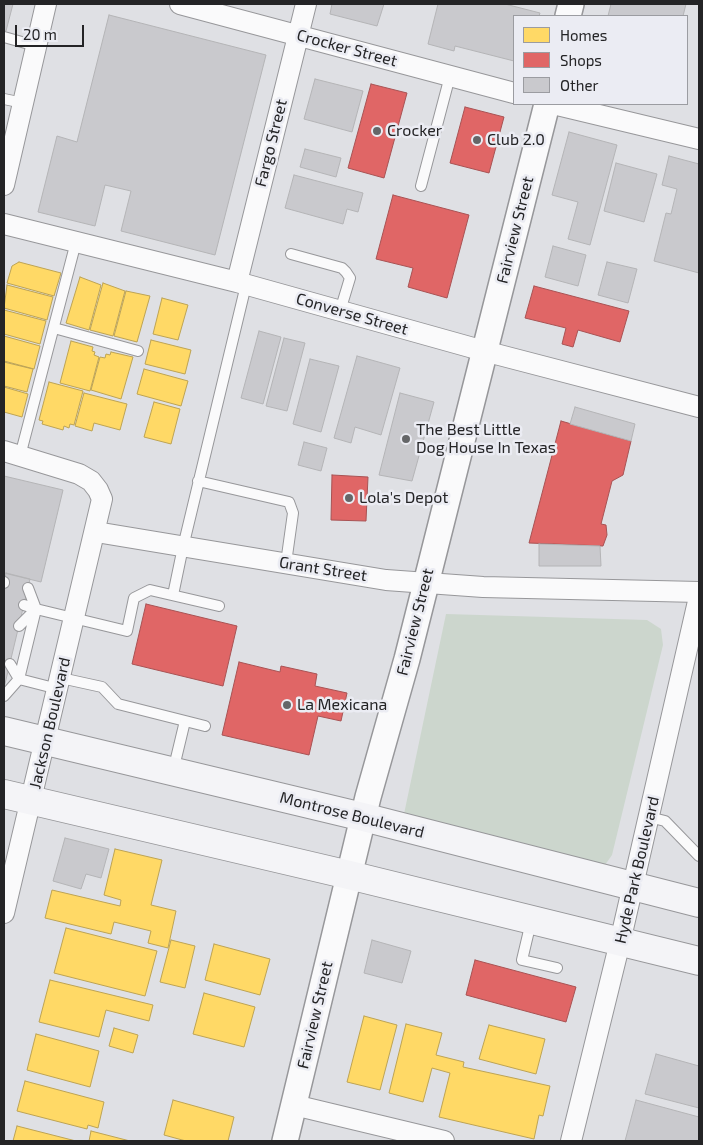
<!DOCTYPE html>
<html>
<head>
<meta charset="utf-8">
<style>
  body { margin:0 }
  #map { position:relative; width:703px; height:1145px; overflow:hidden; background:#dfe0e4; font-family:"Exo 2",sans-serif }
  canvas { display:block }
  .frame { position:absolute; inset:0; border:5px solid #242426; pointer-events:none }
  .legend { position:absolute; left:513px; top:15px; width:175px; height:90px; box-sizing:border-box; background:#ebecf3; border:1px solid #9b9ca1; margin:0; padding:6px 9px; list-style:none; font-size:15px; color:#242426 }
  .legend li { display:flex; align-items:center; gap:10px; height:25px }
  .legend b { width:25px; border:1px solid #9b9ca1 }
  .scale { position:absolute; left:15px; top:25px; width:69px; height:22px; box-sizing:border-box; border:2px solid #242426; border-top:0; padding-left:6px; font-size:15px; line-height:18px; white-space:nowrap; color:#242426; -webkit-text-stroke:4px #ebecf3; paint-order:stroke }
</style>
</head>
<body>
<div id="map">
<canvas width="703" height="1145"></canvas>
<div class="frame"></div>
<ul class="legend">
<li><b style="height:14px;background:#ffd966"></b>Homes</li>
<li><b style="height:14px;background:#e06666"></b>Shops</li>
<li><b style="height:14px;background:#c9c9cd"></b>Other</li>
</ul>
<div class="scale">20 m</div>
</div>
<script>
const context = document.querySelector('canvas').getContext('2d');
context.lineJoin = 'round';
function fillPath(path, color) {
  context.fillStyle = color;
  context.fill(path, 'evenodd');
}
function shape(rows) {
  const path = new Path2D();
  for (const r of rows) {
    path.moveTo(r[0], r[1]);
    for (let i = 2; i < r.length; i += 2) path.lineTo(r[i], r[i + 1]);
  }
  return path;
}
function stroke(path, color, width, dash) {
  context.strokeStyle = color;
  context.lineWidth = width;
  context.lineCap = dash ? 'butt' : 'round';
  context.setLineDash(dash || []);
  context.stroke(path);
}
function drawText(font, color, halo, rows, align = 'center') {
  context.font = font + ' "Exo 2",sans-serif';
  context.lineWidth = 5;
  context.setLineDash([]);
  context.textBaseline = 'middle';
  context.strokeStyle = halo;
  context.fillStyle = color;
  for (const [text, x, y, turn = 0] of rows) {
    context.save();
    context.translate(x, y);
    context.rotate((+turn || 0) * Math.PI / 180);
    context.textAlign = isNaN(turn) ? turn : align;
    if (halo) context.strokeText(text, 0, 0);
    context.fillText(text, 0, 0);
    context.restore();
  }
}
fillPath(shape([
  [446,614,647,620,661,629,663,645,612,855,605,865,404,814]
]), '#ccd6cd');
const homes = shape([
  [19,262,61,273,54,296,7,283,12,266,19,262],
  [80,277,101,285,89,330,66,323,80,277],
  [103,283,125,291,113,336,90,330,103,283],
  [7,285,53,297,47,320,4,308,7,285],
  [126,291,150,296,137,342,114,336,126,291],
  [162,298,188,305,178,340,153,334,162,298],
  [4,310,46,321,40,344,4,334,4,310],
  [4,336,40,346,34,369,4,361,4,336],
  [151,340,191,350,185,374,145,364,151,340],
  [71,341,93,347,92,351,95,352,94,355,99,357,90,391,60,383,71,341],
  [111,352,133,357,121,399,91,390,100,357,105,358,106,354,110,355,111,352],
  [4,362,33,369,27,392,4,386,4,362],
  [144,369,188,381,181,406,137,394,144,369],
  [49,382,83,391,74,425,70,424,69,428,64,426,63,430,42,424,43,421,39,420,49,382],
  [4,387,28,394,22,417,4,412,4,387],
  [84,393,127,404,120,430,94,423,92,431,75,426,84,393],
  [154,402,180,409,171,444,144,437,154,402],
  [115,849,162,860,151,905,176,911,168,948,148,943,151,931,114,922,111,934,45,918,52,890,120,906,121,900,104,895,115,849],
  [66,928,157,951,145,996,54,973,66,928],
  [171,940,195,946,185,988,160,982,171,940],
  [214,944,270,959,260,995,205,980,214,944],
  [50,980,153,1005,149,1021,106,1010,99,1037,39,1022,50,980],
  [204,993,255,1007,244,1047,193,1034,204,993],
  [364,1016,397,1025,380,1090,347,1082,364,1016],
  [406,1024,442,1033,436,1055,464,1062,463,1067,550,1086,543,1116,539,1115,534,1139,439,1117,450,1073,432,1068,423,1102,389,1093,406,1024],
  [489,1025,545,1039,536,1074,479,1059,489,1025],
  [114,1028,138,1035,133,1053,109,1046,114,1028],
  [36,1034,99,1051,90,1087,27,1070,36,1034],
  [25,1081,104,1102,98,1128,88,1125,87,1129,17,1111,25,1081],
  [173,1100,234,1117,228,1141,186,1141,164,1135,173,1100],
  [17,1126,76,1141,13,1141,17,1126],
  [91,1131,130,1141,89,1141,91,1131]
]);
fillPath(homes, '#ffd966');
stroke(homes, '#bda353', 1);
const shops = shape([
  [371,84,407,93,384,178,348,168,371,84],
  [465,107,504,117,489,173,450,163,465,107],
  [393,195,469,215,447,298,408,287,413,268,376,259,393,195],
  [534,286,629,311,620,342,578,330,573,347,562,344,566,328,525,318,534,286],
  [561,421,631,441,623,475,612,481,601,524,606,525,607,535,603,546,529,543,561,421],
  [332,475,368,477,366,521,331,520,332,475],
  [146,604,237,626,223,686,132,664,146,604],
  [239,662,280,672,281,666,317,674,315,686,347,693,341,721,318,716,309,755,222,735,239,662],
  [475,960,576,987,566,1022,466,995,475,960]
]);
fillPath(shops, '#e06666');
stroke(shops, '#a85253', 1);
const building = shape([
  [4,4,13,4,6,31,4,30,4,4],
  [332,4,384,4,377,26,330,14,332,4],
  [438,4,505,4,540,13,539,16,514,16,514,61,455,46,454,51,428,44,438,4],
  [611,4,686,4,683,16,608,16,611,4],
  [109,15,266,55,215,255,121,231,131,191,105,185,95,226,38,212,57,136,77,142,109,15],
  [315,79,363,91,352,132,304,119,315,79],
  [569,132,617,145,590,245,568,239,578,202,552,195,569,132],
  [305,149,341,158,336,177,300,167,305,149],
  [669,156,699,164,699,273,654,261,666,213,671,214,677,189,662,185,669,156],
  [616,163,657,174,644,222,604,211,616,163],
  [294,175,363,193,358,212,347,209,343,224,285,208,294,175],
  [553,246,586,255,578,286,545,277,553,246],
  [607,262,637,269,628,303,598,295,607,262],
  [259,331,281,337,263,404,241,398,259,331],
  [284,338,305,343,287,411,266,406,284,338],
  [357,356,400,368,381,435,355,427,351,443,334,438,357,356],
  [310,359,339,366,321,432,293,424,310,359],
  [400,393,434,402,412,481,379,475,400,393],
  [575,407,635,424,631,441,570,424,575,407],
  [304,442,327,448,321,471,298,465,304,442],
  [4,476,63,490,41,582,4,573,4,476],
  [539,544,600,546,601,566,539,566,539,544],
  [6,573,30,579,4,688,4,583,6,573],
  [65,838,109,849,101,878,86,874,81,889,53,881,65,838],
  [372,940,411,951,402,983,364,973,372,940],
  [656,1054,699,1066,699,1108,645,1094,656,1054],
  [636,1100,699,1117,699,1141,625,1141,636,1100]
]);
fillPath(building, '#c9c9cd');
stroke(building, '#b4b4b6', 1);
const service = shape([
  [4,37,36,46],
  [4,99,23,103],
  [421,186,450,76],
  [291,254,342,268,346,272,350,278,340,311],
  [54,328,138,351],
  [20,456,76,242],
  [198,481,289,502,293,513,286,563],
  [4,582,4,583],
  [28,588,36,609],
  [173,595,183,547,246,285],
  [24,605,36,609],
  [19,626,36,609],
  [10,664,19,679],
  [61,678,102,687,118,704,205,726],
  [58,689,19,679,36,609,127,631,134,598,150,590,219,606],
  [4,696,19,679],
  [173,771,185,721],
  [649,817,665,821,699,856],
  [531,922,522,960,557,968]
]);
const minor = shape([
  [180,4,514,93],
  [553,104,699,139],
  [4,185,46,4],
  [4,224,237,282,484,351,699,407],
  [237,282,306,4],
  [4,451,79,474,91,481,98,490,102,499,4,913],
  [96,532,386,580,483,587,699,592],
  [294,1105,444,1141],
  [571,1141,620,942,699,597]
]);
const tertiary = shape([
  [568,16,571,4],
  [285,1141,368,797,407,659,547,104]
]);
const secondary = shape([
  [4,731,363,817,699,903],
  [4,794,349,875,699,961]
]);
stroke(service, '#97979a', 12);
stroke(minor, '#97979a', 22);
stroke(tertiary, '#97979a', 28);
stroke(secondary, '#97979a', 30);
stroke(service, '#fafafb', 10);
stroke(minor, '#fafafb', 20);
stroke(tertiary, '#fafafb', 25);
stroke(secondary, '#f4f4f7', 28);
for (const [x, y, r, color] of [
  [377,131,5,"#656668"],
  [477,140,5,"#656668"],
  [406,439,5,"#656668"],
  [349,498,5,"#656668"],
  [287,705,5,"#656668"]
]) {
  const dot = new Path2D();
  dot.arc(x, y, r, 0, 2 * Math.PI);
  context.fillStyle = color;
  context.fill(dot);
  stroke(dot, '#ebecf3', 2);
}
drawText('16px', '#242426', '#ebecf3', [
  ["Crocker Street",347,48,15],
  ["Fargo Street",271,143,-76],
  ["Fairview Street",515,230,-76],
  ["Converse Street",352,314,16],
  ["Grant Street",323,569,9],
  ["Fairview Street",415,622,-76],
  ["Jackson Boulevard",50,723,-77],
  ["Montrose Boulevard",352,815,14],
  ["Hyde Park Boulevard",637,870,-77],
  ["Fairview Street",315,1015,-77]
]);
drawText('16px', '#242426', '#ebecf3', [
  ["Crocker",387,131],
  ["Club 2.0",487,140],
  ["The Best Little",416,430],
  ["Dog House In Texas",416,448],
  ["Lola's Depot",359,498],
  ["La Mexicana",297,705]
], 'left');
</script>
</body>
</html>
